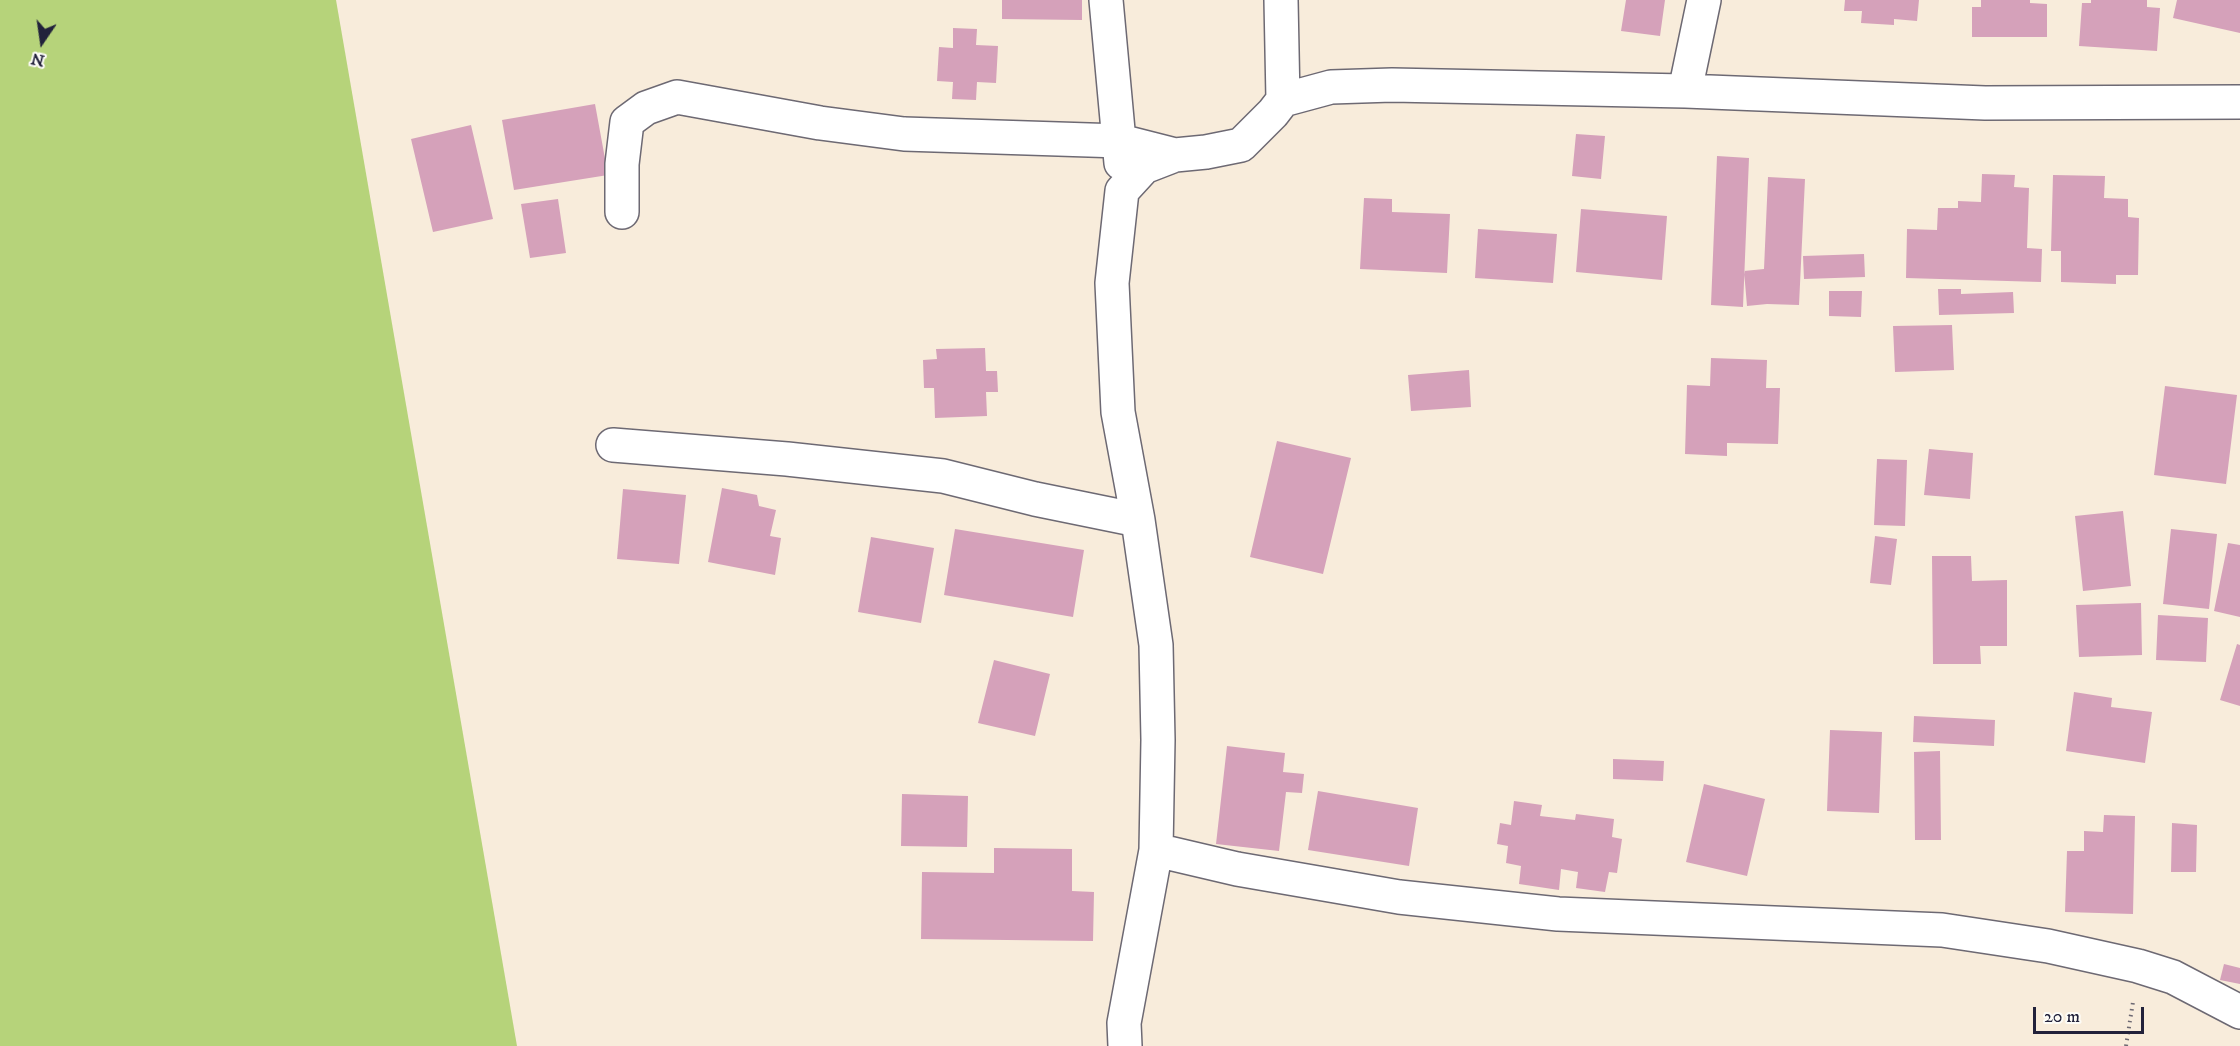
<!DOCTYPE html>
<html>
<head>
<meta charset="utf-8">
<style>
  body { margin:0 }
  #map { position:relative; width:2240px; height:1046px; overflow:hidden; background:#f8ecdb; font-family:"IM FELL DW Pica",serif }
  canvas { display:block }
  .north { position:absolute; left:12px; top:12px; width:60px; height:60px; -webkit-text-stroke:4px #fdfcf7; paint-order:stroke; rotate:193deg; font-size:16px; font-weight:700; line-height:24px; text-align:center; color:#22223b }
  .north::after { content:''; display:block; margin:auto; width:21px; height:27px; background:#22223b; clip-path:polygon(50% 0,100% 100%,50% 72%,0 100%) }
  .scale { position:absolute; left:2033px; top:1007px; width:111px; height:27px; box-sizing:border-box; border:3px solid #22223b; border-top:0; padding-left:8px; font-size:18px; line-height:21px; white-space:nowrap; color:#22223b; -webkit-text-stroke:4px #fdfcf7; paint-order:stroke }
</style>
</head>
<body>
<div id="map">
<canvas width="2240" height="1046"></canvas>
<div class="north">N</div>
<div class="scale">20 m</div>
</div>
<script>
const context = document.querySelector('canvas').getContext('2d');
context.lineJoin = 'round';
function fillPath(path, color) {
  context.fillStyle = color;
  context.fill(path, 'evenodd');
}
function shape(rows) {
  const path = new Path2D();
  for (const r of rows) {
    path.moveTo(r[0], r[1]);
    for (let i = 2; i < r.length; i += 2) path.lineTo(r[i], r[i + 1]);
  }
  return path;
}
function stroke(path, color, width, dash) {
  context.strokeStyle = color;
  context.lineWidth = width;
  context.lineCap = dash ? 'butt' : 'round';
  context.setLineDash(dash || []);
  context.stroke(path);
}
fillPath(shape([
  [0,0,336,0,517,1046,0,1046]
]), '#b6d37a');
fillPath(shape([
  [1002,0,1082,0,1082,20,1002,19],
  [1626,0,1665,0,1660,36,1621,31],
  [1845,0,1919,0,1917,21,1894,19,1894,25,1861,23,1862,11,1844,11],
  [1981,0,2030,0,2030,3,2047,4,2047,37,1972,37,1972,7,1981,7],
  [2091,0,2147,0,2147,7,2160,8,2157,51,2079,46,2082,3,2091,3],
  [2177,0,2240,0,2240,33,2173,18],
  [953,28,977,29,976,45,998,46,996,83,977,82,976,100,952,99,953,82,937,81,939,47,953,48],
  [595,104,608,175,514,190,502,120],
  [471,125,493,219,433,232,411,139],
  [1576,134,1605,136,1601,179,1572,176],
  [1717,156,1749,158,1743,307,1711,305],
  [1982,174,2015,175,2014,187,2029,188,2027,248,2042,249,2041,282,1906,278,1907,229,1937,230,1938,208,1958,208,1958,201,1981,202],
  [2053,175,2105,176,2104,198,2128,199,2128,217,2139,218,2138,275,2116,275,2116,284,2061,282,2061,251,2051,251],
  [1768,177,1805,179,1799,305,1767,304,1747,306,1744,271,1764,269],
  [1364,198,1392,199,1392,212,1450,214,1447,273,1360,269],
  [558,199,566,253,530,258,521,204],
  [1581,209,1667,216,1662,280,1576,272],
  [1478,229,1557,234,1553,283,1475,278],
  [1864,254,1865,277,1804,279,1803,256],
  [1938,289,1961,289,1961,294,2013,292,2014,313,1939,315],
  [1829,291,1862,291,1861,317,1829,316],
  [1952,325,1954,370,1895,372,1893,326],
  [985,348,986,371,997,371,998,392,986,392,987,416,935,418,934,388,924,388,923,360,937,359,936,349],
  [1711,358,1767,360,1766,388,1780,388,1778,444,1727,443,1727,456,1685,454,1687,385,1710,386],
  [1469,370,1471,407,1411,411,1408,375],
  [2165,386,2237,395,2226,484,2154,475],
  [1277,441,1351,458,1323,574,1250,557],
  [1929,449,1973,453,1970,499,1924,495],
  [1877,459,1907,460,1905,526,1874,525],
  [722,488,757,495,759,506,776,510,770,536,781,538,775,575,708,562],
  [623,489,686,495,679,564,617,559],
  [2123,511,2131,586,2083,591,2075,516],
  [955,529,1084,550,1073,617,944,595],
  [2171,529,2217,534,2209,609,2163,604],
  [1875,536,1897,539,1891,585,1870,583],
  [871,537,934,548,921,623,858,612],
  [2228,543,2240,545,2240,617,2214,611],
  [1932,556,1971,556,1972,581,2007,580,2007,646,1980,646,1981,664,1933,664],
  [2141,603,2142,655,2079,657,2076,605],
  [2158,615,2208,618,2206,662,2156,660],
  [2237,644,2240,645,2240,706,2220,700],
  [994,660,1050,674,1035,736,978,723],
  [2074,692,2112,698,2111,707,2152,712,2145,763,2066,751],
  [1914,716,1995,720,1994,746,1913,742],
  [1830,730,1882,732,1879,813,1827,811],
  [1227,746,1285,753,1283,772,1304,774,1302,793,1286,792,1279,851,1216,844],
  [1940,751,1941,840,1915,840,1914,752],
  [1613,759,1664,761,1663,781,1613,779],
  [1704,784,1765,799,1747,876,1686,862],
  [1318,791,1418,808,1409,866,1308,850],
  [902,794,968,796,967,847,901,846],
  [1514,801,1542,805,1540,816,1575,820,1576,814,1614,819,1612,837,1622,839,1617,873,1609,872,1605,892,1576,888,1578,872,1561,869,1559,890,1519,884,1521,866,1506,863,1508,846,1497,844,1500,823,1511,825],
  [2104,815,2135,816,2133,914,2065,912,2067,851,2084,851,2084,831,2103,832],
  [2172,823,2197,825,2196,872,2171,872],
  [994,848,1072,849,1072,891,1094,892,1093,941,921,939,922,872,994,873],
  [2224,964,2240,968,2240,984,2220,980]
]), '#d5a1ba');
const minor = shape([
  [1106,0,1121,163],
  [1281,0,1283,100],
  [1685,91,1704,0],
  [622,212,622,164,627,122,646,108,677,97,820,123,904,134,1120,141,1175,155],
  [613,445,787,459,943,476,1035,499,1138,520],
  [1156,850,1237,869,1399,897,1558,914,1942,930,2048,946,2138,966,2173,977,2240,1012],
  [1125,1046,1124,1023,1156,850,1158,740,1156,645,1138,520,1118,412,1112,283,1122,191,1144,167,1175,155,1206,152,1241,145,1273,113,1283,100,1331,87,1392,85,1685,91,1985,103,2240,102]
]);
stroke(minor, '#6d6973', 36);
stroke(shape([
  [2126,1046,2133,1002]
]), '#6d6973', 4, [1.5, 4.5]);
stroke(minor, '#fff', 33);
</script>
</body>
</html>
